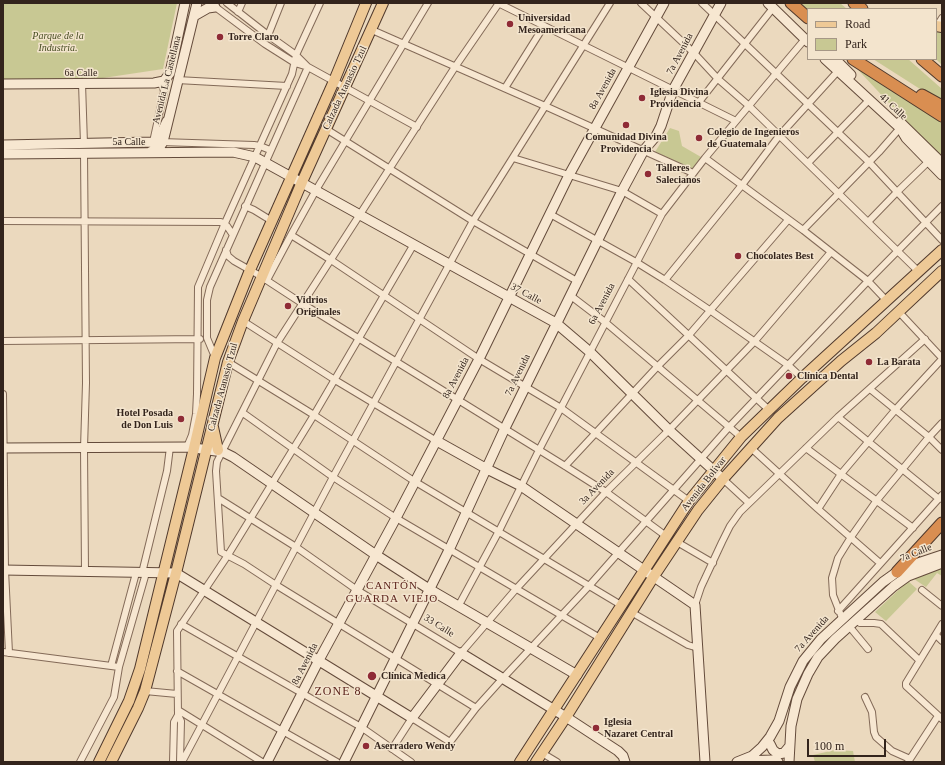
<!DOCTYPE html>
<html>
<head>
<meta charset="utf-8">
<style>
  body { margin:0 }
  #map { position:relative; width:945px; height:765px; overflow:hidden; background:#ebd9be; font-family:"Times New Roman",serif }
  canvas { display:block }
  .frame { position:absolute; inset:0; border:4px solid #33241c; pointer-events:none }
  .legend { position:absolute; left:807px; top:8px; width:130px; height:52px; box-sizing:border-box; background:#f3e4cd; border:1px solid #a69786; margin:0; padding:5px 7px; list-style:none; font-size:12px; color:#33241c }
  .legend li { display:flex; align-items:center; gap:8px; height:20px }
  .legend b { width:20px; border:1px solid #a69786 }
  .scale { position:absolute; left:807px; top:739px; width:79px; height:18px; box-sizing:border-box; border:2px solid #33241c; border-top:0; padding-left:5px; font-size:12px; line-height:14px; white-space:nowrap; color:#33241c; -webkit-text-stroke:3px #f3e4cd; paint-order:stroke }
</style>
</head>
<body>
<div id="map">
<canvas width="945" height="765"></canvas>
<div class="frame"></div>
<ul class="legend">
<li><b style="height:5px;background:#eec996"></b>Road</li>
<li><b style="height:11px;background:#c8c893"></b>Park</li>
</ul>
<div class="scale">100 m</div>
</div>
<script>
const context = document.querySelector('canvas').getContext('2d');
context.lineJoin = 'round';
function fillPath(path, color) {
  context.fillStyle = color;
  context.fill(path, 'evenodd');
}
function shape(rows) {
  const path = new Path2D();
  for (const r of rows) {
    path.moveTo(r[0], r[1]);
    for (let i = 2; i < r.length; i += 2) path.lineTo(r[i], r[i + 1]);
  }
  return path;
}
function stroke(path, color, width, dash) {
  context.strokeStyle = color;
  context.lineWidth = width;
  context.lineCap = dash ? 'butt' : 'round';
  context.setLineDash(dash || []);
  context.stroke(path);
}
function drawText(font, color, halo, rows, align = 'center') {
  context.font = font + ' "Times New Roman",serif';
  context.lineWidth = 3;
  context.setLineDash([]);
  context.textBaseline = 'middle';
  context.strokeStyle = halo;
  context.fillStyle = color;
  for (const [text, x, y, turn = 0] of rows) {
    context.save();
    context.translate(x, y);
    context.rotate((+turn || 0) * Math.PI / 180);
    context.textAlign = isNaN(turn) ? turn : align;
    if (halo) context.strokeText(text, 0, 0);
    context.fillText(text, 0, 0);
    context.restore();
  }
}
fillPath(shape([
  [3,3,177,3,163,69,83,81,3,81],
  [800,3,840,3,847,9,808,9,808,10],
  [936,32,942,33,942,65,936,59],
  [848,59,942,120,942,159,929,146],
  [873,59,908,59,942,89,942,103],
  [670,128,679,131,682,146,701,157,693,169,655,152],
  [942,567,942,576,937,573,926,587,914,579],
  [908,581,917,589,886,621,875,612],
  [835,750,853,751,855,762,815,762,813,755]
]), '#c8c893');
const street = shape([
  [210,3,265,44,295,63,308,67,417,127],
  [227,3,268,35,296,55,307,66],
  [498,3,736,121],
  [641,3,693,52,718,79,748,105,918,271],
  [702,3,869,162,942,240],
  [238,12,242,3],
  [937,26,942,18],
  [372,30,545,106,693,173],
  [267,38,281,3],
  [177,80,287,86],
  [82,83,84,144],
  [505,88,544,26],
  [699,102,773,8],
  [326,129,473,221,577,281],
  [153,142,164,92,163,87,159,82],
  [161,142,254,145,260,146,270,150],
  [84,153,86,383,84,448,85,571],
  [513,158,622,191,662,214],
  [705,158,803,230,868,281,886,300],
  [808,163,869,100],
  [245,206,254,210,267,218],
  [550,214,636,262,665,280,711,311,788,365,802,378],
  [3,221,221,222,227,226,233,235],
  [868,222,897,192,929,161],
  [803,230,879,152,900,128],
  [291,235,331,260,479,359,561,408,689,501],
  [226,250,228,256,234,261,257,274,303,304,565,466,606,492,666,536],
  [628,279,769,410],
  [267,280,291,235,316,190,428,3],
  [665,280,742,185,779,136,838,71],
  [571,296,605,322,741,437],
  [899,312,942,358],
  [243,321,335,380,435,440],
  [3,341,200,339],
  [215,357,207,338,207,300,210,287,308,67],
  [228,362,314,415,414,481,621,605],
  [870,389,929,437,942,450],
  [3,394,5,570,9,653],
  [243,413,333,477,396,518,600,638],
  [838,417,939,499],
  [187,447,192,435,196,414,197,394,198,287,225,223,292,74,296,55,320,3],
  [750,447,818,509,880,563],
  [806,448,913,528],
  [565,466,657,367,689,335,788,220],
  [723,479,749,503],
  [218,498,296,547,357,590,461,653,516,589,606,492,669,430,754,342,831,252],
  [818,509,841,474,896,409,942,359],
  [677,542,713,563],
  [142,573,167,471,170,447],
  [922,590,942,606],
  [459,605,499,531,539,450,662,214,705,158,805,39],
  [695,605,701,587,722,542,730,526,740,512,838,417,925,339],
  [838,611,942,495],
  [631,612,688,645,698,648],
  [842,618,833,595,832,578,838,558,851,537,877,500,929,437,942,423],
  [856,620,860,623,874,623,881,624,919,660],
  [181,624,361,727,411,762],
  [942,624,906,683,906,686,942,719],
  [849,626,868,649],
  [936,635,942,641],
  [3,652,119,667],
  [111,666,136,573],
  [177,671,337,762],
  [145,691,177,694],
  [865,697,872,712,874,732,876,737,892,751,910,759],
  [476,708,276,585,244,564,221,552,216,471,217,462,277,343,455,67,499,3],
  [178,710,262,762],
  [178,715,181,721,180,762],
  [392,749,412,718,450,742,476,708,503,678,589,586,729,427,868,281,942,206],
  [542,753,557,762],
  [80,762,114,697,119,667,146,573],
  [173,762,174,722,178,715,177,631,228,555,314,415,414,244],
  [182,762,333,477,473,221,610,3],
  [908,762,938,716]
]);
const secondary = shape([
  [768,3,808,42],
  [194,16,208,8,215,7],
  [825,59,900,128,906,138,942,175],
  [835,59,851,75],
  [3,84,154,83,164,81,170,73,185,3],
  [900,122,942,163],
  [3,145,153,142,156,141,159,138,167,121],
  [150,152,160,147,163,142,197,3],
  [3,154,233,152,255,157,556,323,590,352,669,430,723,479],
  [435,440,487,469,521,486,695,605,705,762],
  [3,448,187,447,223,452,233,457,376,555,429,589,577,675],
  [3,570,176,573,412,718,461,653,566,717,618,751,623,756,625,762],
  [770,744,773,750,778,754,784,753,789,747],
  [743,761,772,760,778,762],
  [267,762,319,660,396,518,479,359,569,175,664,3],
  [344,762,449,550,505,428,622,191,644,150,656,136,661,126,673,90,721,3],
  [737,762,752,756,762,747,770,737,779,721,790,687,803,661,821,639,883,582,897,572,921,562,942,555],
  [789,762,791,726,797,699,808,674,818,657,835,639,894,586,908,576,942,563]
]);
const primary = shape([
  [936,26,942,27],
  [213,427,218,450],
  [99,762,129,701,140,669,194,448,215,358,250,270,334,81,366,3],
  [111,762,138,708,145,691,176,573,228,362,243,321,302,182,383,3],
  [520,762,689,501,741,437,802,378,942,250],
  [536,762,566,717,654,576,698,510,723,479,778,418,841,361,876,333,942,271]
]);
const highway = shape([
  [791,3,808,18],
  [854,3,862,9],
  [853,59,942,116],
  [922,59,942,76],
  [922,95,942,106],
  [897,572,942,523]
]);
stroke(street, '#836a58', 8);
stroke(secondary, '#644b3b', 11);
stroke(primary, '#50392c', 12);
stroke(highway, '#50392c', 13);
stroke(street, '#f7e7d1', 6);
stroke(secondary, '#f7e7d1', 9);
stroke(primary, '#eec996', 10);
stroke(highway, '#d98e51', 11);
for (const [x, y, r, color] of [
  [510,24,4,"#8f2b36"],
  [220,37,4,"#8f2b36"],
  [642,98,4,"#8f2b36"],
  [626,125,4,"#8f2b36"],
  [699,138,4,"#8f2b36"],
  [648,174,4,"#8f2b36"],
  [738,256,4,"#8f2b36"],
  [288,306,4,"#8f2b36"],
  [869,362,4,"#8f2b36"],
  [789,376,4,"#8f2b36"],
  [181,419,4,"#8f2b36"],
  [372,676,5,"#8f2b36"],
  [596,728,4,"#8f2b36"],
  [366,746,4,"#8f2b36"]
]) {
  const dot = new Path2D();
  dot.arc(x, y, r, 0, 2 * Math.PI);
  context.fillStyle = color;
  context.fill(dot);
  stroke(dot, '#f3e4cd', 1.5);
}
drawText('bold 10px', '#33241c', '#f3e4cd', [
  ["Universidad",518,18],
  ["Mesoamericana",518,30],
  ["Torre Claro",228,37],
  ["Iglesia Divina",650,92],
  ["Providencia",650,104],
  ["Colegio de Ingenieros",707,132],
  ["de Guatemala",707,144],
  ["Comunidad Divina",626,137,"center"],
  ["Providencia",626,149,"center"],
  ["Talleres",656,168],
  ["Salecianos",656,180],
  ["Chocolates Best",746,256],
  ["Vidrios",296,300],
  ["Originales",296,312],
  ["La Barata",877,362],
  ["Clínica Dental",797,376],
  ["Hotel Posada",173,413,"right"],
  ["de Don Luis",173,425,"right"],
  ["Clínica Medica",381,676],
  ["Iglesia",604,722],
  ["Nazaret Central",604,734],
  ["Aserradero Wendy",374,746]
], 'left');
drawText('italic 10px', '#484e23', '#f3e4cd', [
  ["Parque de la",58,36],
  ["Industria.",58,48]
]);
drawText('10px', '#33241c', '#f3e4cd', [
  ["7a Avenida",680,54,-62],
  ["6a Calle",81,73],
  ["Avenida La Castellana",167,80,-76],
  ["Calzada Atanasio Tzul",345,88,-65],
  ["8a Avenida",603,89,-61],
  ["41 Calle",893,107,43],
  ["5a Calle",129,142],
  ["37 Calle",526,294,28],
  ["6a Avenida",602,304,-62],
  ["7a Avenida",518,375,-64],
  ["8a Avenida",456,378,-62],
  ["Calzada Atanasio Tzul",223,387,-75],
  ["Avenida Bolívar",704,484,-52],
  ["3a Avenida",597,487,-46],
  ["7a Calle",916,553,-22],
  ["33 Calle",439,626,32],
  ["7a Avenida",812,634,-48],
  ["8a Avenida",305,664,-63]
]);
context.letterSpacing = '1px';
drawText('11px', '#5d241d', '#f3e4cd', [
  ["CANTÓN",392,586],
  ["GUARDA VIEJO",392,599]
]);
context.letterSpacing = '0px';
context.letterSpacing = '1px';
drawText('12px', '#5d241d', '#f3e4cd', [
  ["ZONE 8",338,692]
]);
context.letterSpacing = '0px';
</script>
</body>
</html>
